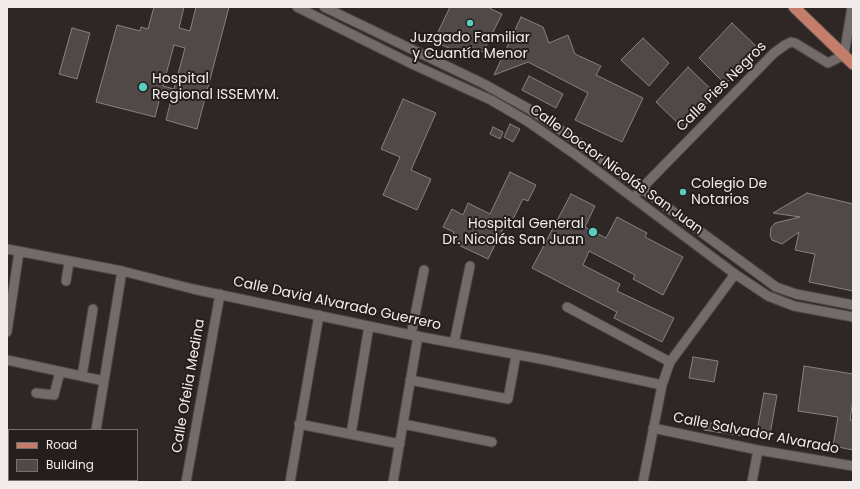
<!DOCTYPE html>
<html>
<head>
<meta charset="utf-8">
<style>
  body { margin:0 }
  #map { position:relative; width:860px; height:489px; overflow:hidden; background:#2e2726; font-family:Poppins,sans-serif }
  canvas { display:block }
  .frame { position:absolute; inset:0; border:8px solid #f1eceb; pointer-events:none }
  .legend { position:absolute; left:8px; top:429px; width:130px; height:52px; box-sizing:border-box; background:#241e1c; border:1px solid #76706f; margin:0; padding:5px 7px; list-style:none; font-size:12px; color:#f1eceb }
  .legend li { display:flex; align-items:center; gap:8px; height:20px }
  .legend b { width:20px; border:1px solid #76706f }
</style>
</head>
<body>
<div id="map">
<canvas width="860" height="489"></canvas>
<div class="frame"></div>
<ul class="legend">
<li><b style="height:5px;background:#c57d6b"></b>Road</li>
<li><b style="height:11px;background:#514947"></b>Building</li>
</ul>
</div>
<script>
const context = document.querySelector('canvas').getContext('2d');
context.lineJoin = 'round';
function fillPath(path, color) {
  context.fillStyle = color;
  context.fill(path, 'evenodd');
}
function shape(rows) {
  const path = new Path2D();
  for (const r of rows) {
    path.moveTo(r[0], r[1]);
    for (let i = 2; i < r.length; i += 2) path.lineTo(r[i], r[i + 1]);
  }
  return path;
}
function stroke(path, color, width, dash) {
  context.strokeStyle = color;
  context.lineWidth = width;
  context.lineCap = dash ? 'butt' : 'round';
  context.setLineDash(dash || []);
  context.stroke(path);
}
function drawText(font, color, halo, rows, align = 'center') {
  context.font = font + ' Poppins,sans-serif';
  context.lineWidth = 4;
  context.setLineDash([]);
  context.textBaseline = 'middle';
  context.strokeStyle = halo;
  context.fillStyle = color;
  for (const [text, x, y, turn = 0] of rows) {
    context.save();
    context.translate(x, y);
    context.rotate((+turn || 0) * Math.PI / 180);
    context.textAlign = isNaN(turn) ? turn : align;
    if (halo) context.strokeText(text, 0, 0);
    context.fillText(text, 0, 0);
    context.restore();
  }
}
const building = shape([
  [154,7,184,7,179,28,190,31,196,7,229,7,197,129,166,120,171,100,160,97,155,117,96,102,117,25,140,31,141,27,148,29,154,7],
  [174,45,185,48,174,89,163,86,174,45],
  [450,7,490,7,489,8,502,14,483,52,471,47,467,56,442,45,446,36,438,32,450,7],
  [521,17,543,27,549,43,568,35,575,54,601,66,596,75,643,98,622,142,575,120,588,93,528,62,494,75,521,17],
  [732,23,759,49,725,84,699,58,732,23],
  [72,28,90,33,77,79,59,74,72,28],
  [643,38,669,63,649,86,621,60,643,38],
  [688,67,716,94,683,128,656,102,688,67],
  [529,76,563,94,556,108,522,90,529,76],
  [403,99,436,113,411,170,431,179,417,210,383,195,400,157,381,149,403,99],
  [510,124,520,129,513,142,504,137,510,124],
  [493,127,503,132,500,139,490,134,493,127],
  [510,172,536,185,528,201,523,199,510,225,506,223,488,259,450,241,454,232,443,227,452,209,463,215,468,203,490,214,510,172],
  [807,193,853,204,853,291,809,282,815,254,795,250,799,232,782,244,772,240,770,235,771,228,775,223,800,217,773,213,807,193],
  [571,194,595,206,585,227,606,238,617,217,647,233,645,237,683,257,663,295,633,279,635,275,589,251,583,265,620,284,617,291,674,318,662,342,614,318,617,312,532,268,571,194],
  [693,357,718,361,714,382,689,378,693,357],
  [804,366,853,374,853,400,850,420,853,420,853,450,833,446,838,417,798,411,804,366],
  [764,393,777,395,769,440,704,430,705,422,757,431,764,393]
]);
fillPath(building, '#514947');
stroke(building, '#89817f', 1);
const minor = shape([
  [297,7,414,65,491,100,527,121,576,155,735,274,768,296,794,306,853,317],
  [324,7,484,84,529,109,574,139,776,287,796,294,853,305],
  [638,192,774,53,785,45,791,42,795,43,828,63,844,55,852,7],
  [7,249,122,271,193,289,411,335,546,360,662,385],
  [66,281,69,262],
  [567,307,670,362],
  [7,332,19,252],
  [411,335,424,270],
  [454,343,470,266],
  [7,360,104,381],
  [82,376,93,309],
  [410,380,508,399,516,355],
  [36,393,54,395,60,372],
  [299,424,400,444],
  [403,424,492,442],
  [653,428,758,450,853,466],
  [96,430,122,271],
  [351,434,369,326],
  [7,465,9,466],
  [77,480,87,482],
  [186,482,220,294],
  [290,482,319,315],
  [393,482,418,336],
  [643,482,662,385,670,362,735,274],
  [752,482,758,450]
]);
const major = shape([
  [794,7,853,64]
]);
stroke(minor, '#4b4544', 11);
stroke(major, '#4b4544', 13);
stroke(minor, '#736b69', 9);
stroke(major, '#c57d6b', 11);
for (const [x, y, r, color] of [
  [470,23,4,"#58cec0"],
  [143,87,5,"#58cec0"],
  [683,192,4,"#58cec0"],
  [593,232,5,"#58cec0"]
]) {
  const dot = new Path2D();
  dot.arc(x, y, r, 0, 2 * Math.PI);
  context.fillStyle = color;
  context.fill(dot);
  stroke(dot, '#241e1c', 1.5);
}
drawText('14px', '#f1eceb', '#241e1c', [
  ["Juzgado Familiar",470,38,"center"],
  ["y Cuantía Menor",470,54,"center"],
  ["Hospital",152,79],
  ["Regional ISSEMYM.",152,95],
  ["Colegio De",691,184],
  ["Notarios",691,200],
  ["Hospital General",584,224,"right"],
  ["Dr. Nicolás San Juan",584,240,"right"]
], 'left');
drawText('14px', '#f1eceb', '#241e1c', [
  ["Calle Pies Negros",722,87,-45],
  ["Calle Doctor Nicolás San Juan",616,170,36],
  ["Calle David Alvarado Guerrero",337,304,12],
  ["Calle Ofelia Medina",189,386,-80],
  ["Calle Salvador Alvarado",756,434,11]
]);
</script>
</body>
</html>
